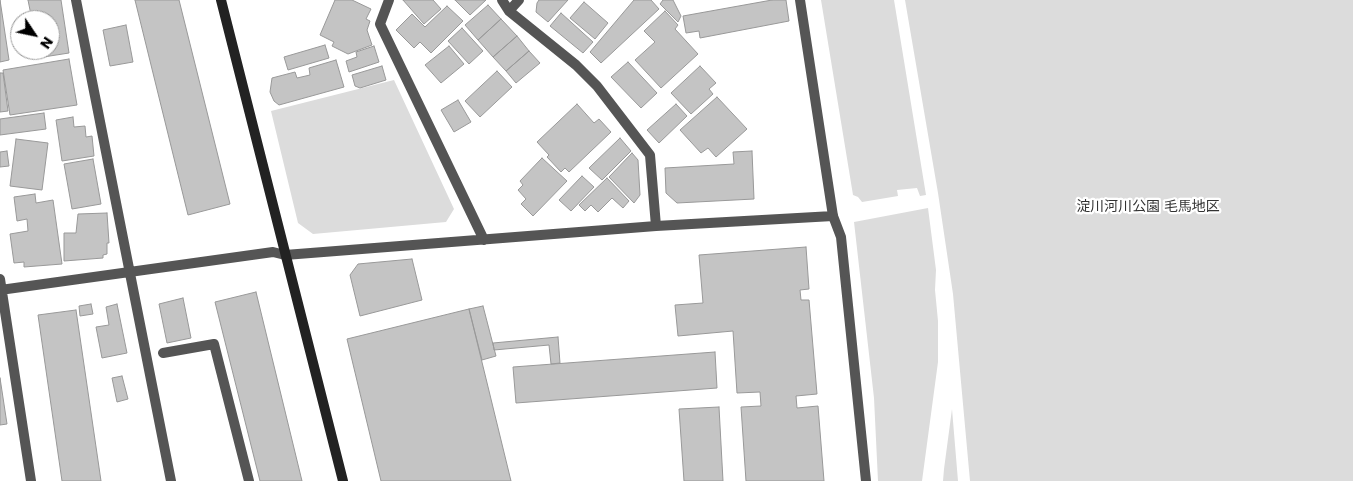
<!DOCTYPE html>
<html>
<head>
<meta charset="utf-8">
<style>
  body { margin:0 }
  #map { position:relative; width:1353px; height:481px; overflow:hidden; background:#fff; font-family:Poppins,sans-serif }
  canvas { display:block }
  .north { position:absolute; left:10px; top:10px; width:50px; height:50px; box-sizing:border-box; background:#fff; border:1px solid #999; border-radius:50%; rotate:124deg; font-size:14px; font-weight:700; line-height:20px; text-align:center; color:#000 }
  .north::after { content:''; display:block; margin:auto; width:18px; height:22px; background:#000; clip-path:polygon(50% 0,100% 100%,50% 72%,0 100%) }
</style>
</head>
<body>
<div id="map">
<canvas width="1353" height="481"></canvas>
<div class="north">N</div>
</div>
<script>
const context = document.querySelector('canvas').getContext('2d');
context.lineJoin = 'round';
function fillPath(path, color) {
  context.fillStyle = color;
  context.fill(path, 'evenodd');
}
function shape(rows) {
  const path = new Path2D();
  for (const r of rows) {
    path.moveTo(r[0], r[1]);
    for (let i = 2; i < r.length; i += 2) path.lineTo(r[i], r[i + 1]);
  }
  return path;
}
function stroke(path, color, width, dash) {
  context.strokeStyle = color;
  context.lineWidth = width;
  context.lineCap = dash ? 'butt' : 'round';
  context.setLineDash(dash || []);
  context.stroke(path);
}
function drawText(font, color, halo, rows, align = 'center') {
  context.font = font + ' Poppins,"Noto Sans JP",sans-serif';
  context.lineWidth = 4.5;
  context.setLineDash([]);
  context.textBaseline = 'middle';
  context.strokeStyle = halo;
  context.fillStyle = color;
  for (const [text, x, y, turn = 0] of rows) {
    context.save();
    context.translate(x, y);
    context.rotate((+turn || 0) * Math.PI / 180);
    context.textAlign = isNaN(turn) ? turn : align;
    if (halo) context.strokeText(text, 0, 0);
    context.fillText(text, 0, 0);
    context.restore();
  }
}
fillPath(shape([
  [821,0,894,0,926,195,920,196,917,188,897,190,898,196,862,202,858,197,853,195],
  [905,0,1353,0,1353,481,970,481,953,294,938,193],
  [394,80,454,209,446,222,313,234,298,223,271,111],
  [928,208,936,270,935,290,938,321,938,362,922,481,878,481,874,398,854,222],
  [952,409,958,481,943,481,944,469]
]), '#dcdcdc');
const building = shape([
  [0,0,9,60,0,62,0,0],
  [28,0,61,0,69,53,37,58,36,50,50,50,50,20,32,20,28,0],
  [135,0,179,0,230,204,188,215,135,0],
  [335,0,352,0,371,9,366,19,370,21,367,30,372,45,348,54,332,46,334,42,320,35,335,0],
  [403,0,433,0,441,9,424,24,403,0],
  [455,0,486,0,470,15,455,0],
  [539,0,568,0,548,22,536,12,537,3,539,0],
  [634,0,651,0,659,9,601,63,590,52,634,0],
  [663,0,673,0,681,16,678,22,660,4,663,0],
  [772,0,786,0,789,21,700,38,699,31,686,33,683,16,772,0],
  [584,2,608,23,595,39,570,18,584,2],
  [488,5,501,19,478,40,465,25,488,5],
  [447,6,463,21,431,53,420,42,414,48,396,30,412,14,425,27,447,6],
  [665,11,678,25,675,29,698,54,661,88,635,60,655,42,644,31,665,11],
  [561,13,593,42,583,53,550,26,561,13],
  [501,19,517,36,493,57,478,40,501,19],
  [126,25,133,62,110,66,103,30,126,25],
  [462,28,483,51,469,64,448,41,462,28],
  [517,36,529,51,506,71,493,57,517,36],
  [325,45,329,58,288,70,284,57,325,45],
  [374,46,379,62,349,72,346,61,357,57,356,52,374,46],
  [449,46,464,64,441,83,425,65,449,46],
  [529,51,540,63,516,83,506,71,529,51],
  [69,59,77,105,10,115,3,70,69,59],
  [336,60,344,87,279,105,274,101,270,92,272,78,295,72,297,78,310,75,309,68,336,60],
  [628,62,657,93,641,108,611,77,628,62],
  [382,66,386,80,360,88,355,86,352,75,382,66],
  [700,66,716,83,709,89,713,94,691,114,671,93,700,66],
  [497,71,512,87,480,117,465,101,497,71],
  [0,73,3,73,8,111,0,112,0,73],
  [717,97,747,129,716,157,708,148,701,153,680,130,717,97],
  [458,100,471,122,454,132,441,110,458,100],
  [577,104,594,123,599,119,611,132,569,172,565,168,561,172,547,157,549,155,537,142,577,104],
  [676,104,687,116,659,143,647,130,676,104],
  [44,113,46,129,0,135,0,119,44,113],
  [73,117,74,127,85,126,86,137,92,136,94,156,62,161,56,120,73,117],
  [620,138,631,151,602,180,589,168,620,138],
  [16,139,48,143,42,190,10,186,16,139],
  [7,151,9,166,0,167,0,152,7,151],
  [752,151,754,199,677,203,666,193,665,168,734,164,733,152,752,151],
  [632,153,638,160,640,195,634,203,609,177,632,153],
  [542,158,567,181,533,216,521,204,526,199,518,190,523,185,520,181,542,158],
  [93,159,101,204,72,209,64,164,93,159],
  [582,176,594,187,571,211,559,200,582,176],
  [607,178,629,201,623,208,612,198,598,212,591,205,585,211,579,205,607,178],
  [35,194,36,203,53,200,62,264,24,267,24,262,14,263,10,234,28,231,27,219,17,221,14,197,35,194],
  [107,213,109,243,107,243,107,254,103,255,103,258,64,261,64,233,76,233,78,214,107,213],
  [806,247,809,289,800,290,801,300,809,300,817,394,796,396,797,408,818,406,824,481,746,481,741,407,761,406,760,392,737,393,733,331,678,336,675,305,703,303,699,255,806,247],
  [412,259,422,300,360,316,350,275,358,264,412,259],
  [256,292,302,481,260,481,215,302,256,292],
  [183,298,191,338,167,343,159,304,183,298],
  [91,304,93,314,80,316,79,306,91,304],
  [117,304,127,353,102,358,96,327,109,325,106,307,117,304],
  [483,306,496,356,482,360,469,309,483,306],
  [469,309,511,481,381,481,347,339,469,309],
  [76,310,101,481,62,481,38,315,76,310],
  [558,337,560,363,551,364,549,345,494,350,493,343,558,337],
  [715,352,717,388,516,403,513,367,715,352],
  [122,376,128,399,117,402,112,378,122,376],
  [0,378,7,424,0,425,0,378],
  [719,407,723,481,684,481,679,409,719,407]
]);
fillPath(building, '#c4c4c4');
stroke(building, '#999', 1);
stroke(shape([
  [833,216,841,237,866,481],
  [163,353,214,344,249,481]
]), '#555', 10);
stroke(shape([
  [76,0,171,481],
  [389,0,380,24,484,240],
  [502,0,509,11,576,65,597,86,650,155,656,226],
  [509,11,519,0],
  [0,279,31,481],
  [0,290,273,252,285,255,656,226,833,216,800,0]
]), '#555', 10);
stroke(shape([
  [221,0,343,481]
]), '#222', 10);
drawText('14px', '#333', '#fff', [
  ["淀川河川公園 毛馬地区",1148,207]
]);
</script>
</body>
</html>
